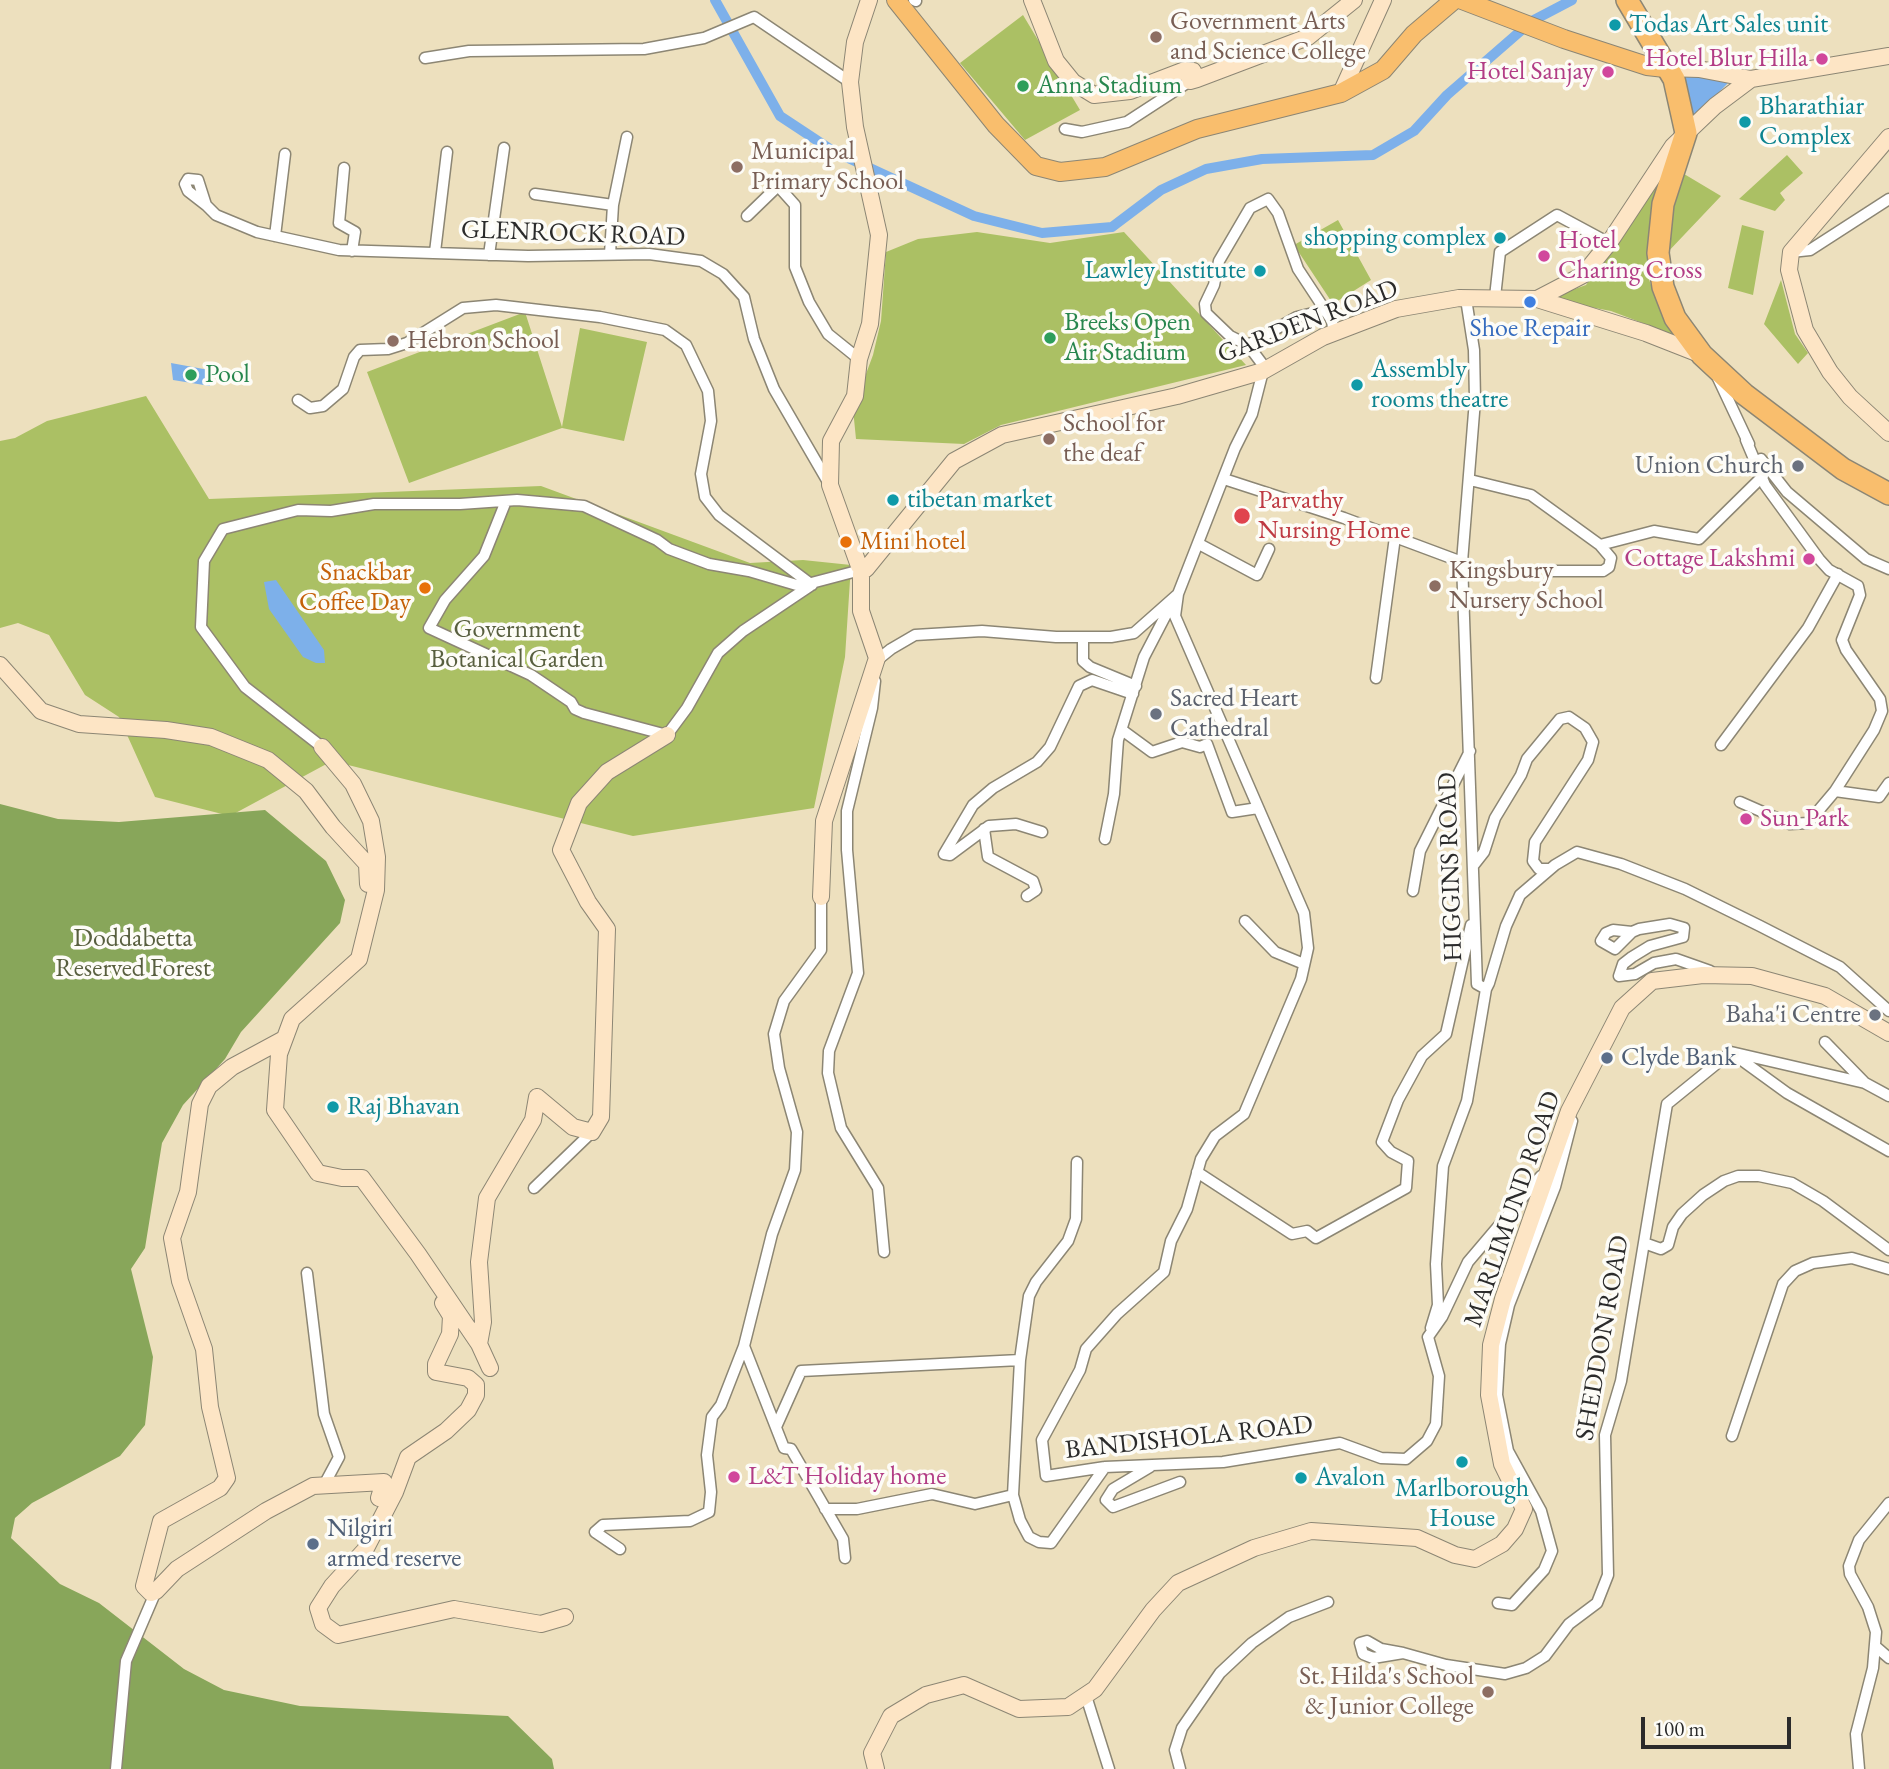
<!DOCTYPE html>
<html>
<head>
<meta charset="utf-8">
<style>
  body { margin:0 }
  #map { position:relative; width:1889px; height:1769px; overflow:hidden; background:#ede0be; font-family:"EB Garamond",serif }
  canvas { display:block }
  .scale { position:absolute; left:1641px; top:1717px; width:150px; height:32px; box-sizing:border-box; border:4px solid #2b2b2b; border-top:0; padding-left:9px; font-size:21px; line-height:24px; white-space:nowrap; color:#2b2b2b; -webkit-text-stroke:5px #fdfcf7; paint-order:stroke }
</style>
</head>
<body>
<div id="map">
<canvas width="1889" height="1769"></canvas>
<div class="scale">100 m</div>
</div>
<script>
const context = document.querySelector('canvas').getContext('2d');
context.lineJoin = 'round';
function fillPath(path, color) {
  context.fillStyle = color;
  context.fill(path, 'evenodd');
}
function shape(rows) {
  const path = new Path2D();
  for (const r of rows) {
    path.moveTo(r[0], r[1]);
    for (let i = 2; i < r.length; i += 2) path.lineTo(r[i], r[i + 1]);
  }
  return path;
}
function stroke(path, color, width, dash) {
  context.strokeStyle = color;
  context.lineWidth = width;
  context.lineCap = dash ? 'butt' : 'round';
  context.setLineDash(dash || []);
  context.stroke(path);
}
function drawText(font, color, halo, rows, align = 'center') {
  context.font = font + ' "EB Garamond",serif';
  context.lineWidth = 7;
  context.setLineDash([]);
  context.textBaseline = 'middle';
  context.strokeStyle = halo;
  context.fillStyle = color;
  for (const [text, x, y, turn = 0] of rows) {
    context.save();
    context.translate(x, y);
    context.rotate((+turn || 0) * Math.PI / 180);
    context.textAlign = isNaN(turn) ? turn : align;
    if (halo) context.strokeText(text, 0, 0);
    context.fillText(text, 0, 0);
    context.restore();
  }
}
fillPath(shape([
  [1023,15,1080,110,1025,140,960,63],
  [1787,155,1803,173,1780,193,1785,200,1775,211,1739,199],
  [1669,165,1721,196,1647,274,1662,315,1674,335,1611,311,1547,299,1586,285],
  [1338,220,1371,280,1333,304,1294,245],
  [1742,225,1764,231,1753,295,1728,288],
  [977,232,1050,243,1124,232,1246,365,1001,425,964,444,856,439,853,409,873,355,881,321,886,252,918,239],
  [1781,280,1795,334,1808,353,1798,364,1764,324],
  [525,312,562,427,580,328,647,342,624,441,562,428,409,483,367,372],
  [146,396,209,499,541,486,750,563,803,560,851,565,845,657,814,808,633,836,332,761,230,816,155,797,119,717,85,695,49,635,18,623,0,628,0,441,15,438,47,421]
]), '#abc064');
fillPath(shape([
  [0,804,58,819,119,822,265,810,326,861,345,900,340,923,241,1032,225,1059,183,1105,162,1143,145,1248,131,1269,153,1357,145,1425,120,1456,32,1503,15,1518,11,1538,60,1584,99,1603,184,1669,224,1690,300,1706,508,1716,552,1759,554,1769,0,1769]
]), '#88a65a');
fillPath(shape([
  [1682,73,1728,83,1691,121],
  [171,363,209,370,210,386,173,380],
  [276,580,324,650,325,663,316,663,303,657,269,609,264,582]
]), '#7db0ea');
stroke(shape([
  [715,0,780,116,833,151,974,216,1042,233,1112,227,1161,190,1206,169,1262,159,1373,155,1414,131,1447,95,1532,21,1572,0]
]), '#7db0ea', 10);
const street = shape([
  [914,0,916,1],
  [425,58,469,51,644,49,704,38,754,17,850,82],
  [1065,129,1082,132,1127,122,1190,81],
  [344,168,339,223,355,232,352,251],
  [535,194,613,205],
  [206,205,188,191,185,184,188,179,198,180,206,205,216,215,257,232,339,250,528,256,649,254,701,261,723,274,744,297,754,339,774,389,828,482],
  [747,216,778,186,795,205,795,267,809,302,828,334,859,359],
  [275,236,285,154],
  [435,252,447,152],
  [1791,252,1810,250,1889,199],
  [610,254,613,205,627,137],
  [489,255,504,148],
  [1495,297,1500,252,1557,215,1609,243],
  [1466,299,1474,350,1475,400,1462,562,1477,984,1486,989,1489,983,1506,926,1520,895,1555,865,1577,852,1621,864,1685,889,1760,926,1840,967,1889,1011],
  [1248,345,1230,336,1206,313,1205,304,1214,285,1219,261,1250,208,1268,199,1278,213,1298,269,1325,310],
  [1266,369,1248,345,1297,317,1325,310,1332,321,1334,334],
  [1263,371,1252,414,1235,448,1178,594,1175,616,1304,913,1308,948,1301,979,1244,1114,1215,1136,1201,1159,1187,1209,1171,1241,1164,1272,1117,1314,1086,1349,1080,1370,1042,1440,1046,1476,1105,1467,1223,1462,1340,1443,1381,1458,1406,1459,1427,1441,1436,1424,1439,1376,1428,1337,1442,1317,1468,1262,1541,1176],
  [1717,376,1749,444],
  [298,400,310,408,323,406,343,389,354,357,360,350,388,349,407,343,463,308,496,305,600,317,665,330,686,345,708,391,711,421,701,474,705,497,719,515,812,585],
  [1746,440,1765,485,1819,559,1829,570,1858,586,1860,595,1842,640,1846,650,1880,699,1882,711,1874,730,1835,791],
  [1761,459,1787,492,1866,559,1889,569],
  [1224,479,1344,518,1462,562],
  [1470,480,1531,495,1600,545,1611,558,1609,567,1603,571,1553,571],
  [506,501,484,556,445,600,429,628,531,675,571,702,575,709,584,713,667,735,687,708,718,653,743,631,810,586],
  [1199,544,1257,575,1269,549],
  [1600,545,1654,531,1699,539,1763,476],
  [1083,637,1083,661,1090,667,1136,686],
  [876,661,891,649,915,635,982,631,1056,637,1111,637,1134,633,1178,594],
  [1376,678,1395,537],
  [875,681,872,708,847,811,847,850,858,973,829,1051,828,1073,841,1128,878,1188,884,1252],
  [1122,730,1152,752,1182,742,1200,747,1207,744,1232,812,1258,808],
  [1721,745,1808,628,1838,574],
  [322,747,245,687,201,627,204,561,223,529,298,510,331,511,374,504,460,504,517,500,584,506,657,540,669,549,709,564,749,571,800,586,857,571],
  [1740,802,1790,824,1808,823,1835,791,1879,797,1889,783],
  [984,829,988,857,1033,881,1036,890,1027,896],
  [1105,839,1114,794,1118,740,1144,657,1171,605],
  [944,854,973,805,993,788,1037,762,1050,747,1079,686,1092,680,1133,694],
  [944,854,950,855,989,826,1016,824,1042,832],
  [1473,866,1484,852,1495,818,1521,775,1527,759,1560,719,1569,717,1585,728,1593,742,1588,760,1535,842,1533,861,1539,869,1550,869],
  [1413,891,1420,851,1470,751],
  [1245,921,1275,952,1304,964],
  [1632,932,1613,930,1606,933,1601,941,1615,949,1632,932,1639,929,1670,924,1684,928,1683,937,1650,946,1632,957,1623,964,1619,976,1635,974,1654,963,1676,959,1710,971],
  [1825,1042,1865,1083],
  [1736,1056,1787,1093,1889,1151],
  [1077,1162,1076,1219,1068,1241,1036,1282,1029,1296,1020,1360,1013,1495,1020,1520,1029,1537,1039,1542,1051,1543,1105,1467],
  [1197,1172,1292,1234,1307,1231,1316,1238,1406,1188,1408,1161,1391,1152,1382,1142,1398,1100,1422,1056,1446,1034,1471,925],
  [534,1188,592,1132],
  [1644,1243,1661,1249,1668,1245,1673,1227,1682,1214,1703,1195,1724,1181,1738,1176,1759,1176,1792,1183,1823,1201,1889,1250],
  [307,1273,324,1414,339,1457,324,1485],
  [1431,1328,1438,1305,1436,1264,1443,1166,1467,1101,1486,989],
  [744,1346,784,1448,791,1449,843,1539,845,1558],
  [776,1427,801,1371,1020,1360],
  [1732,1436,1783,1284,1795,1271,1813,1263,1852,1258,1889,1269],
  [1150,1467,1113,1489,1106,1500,1113,1507,1180,1482],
  [825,1509,857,1509,932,1494,975,1504,1013,1495],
  [620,1549,595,1532,603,1525,690,1521,709,1512,711,1492,707,1455,712,1417,721,1405,744,1346,772,1234,795,1170,797,1132,779,1068,774,1034,784,1001,821,950,821,897],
  [1498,1603,1512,1605,1544,1570,1552,1551,1541,1511,1508,1451,1497,1395,1500,1344,1509,1305,1555,1187,1572,1121],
  [1875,1646,1889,1658],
  [1403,1653,1373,1658,1363,1654,1360,1643,1367,1641,1381,1649,1403,1653,1446,1665,1505,1674,1526,1668,1545,1656,1569,1624,1597,1603,1608,1575,1605,1435,1621,1381,1667,1104,1731,1052,1865,1083,1889,1096],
  [1086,1696,1109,1769],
  [116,1769,126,1661,156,1591],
  [1180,1769,1175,1750,1182,1728,1220,1673,1252,1643,1289,1617,1328,1602],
  [1859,1769,1856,1734,1873,1668,1876,1632,1868,1607,1850,1574,1849,1566,1859,1540,1889,1503]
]);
const secondary = shape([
  [1032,0,1056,61,1073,82,1094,95,1130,91,1185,70,1193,71,1197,79,1190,81],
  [1665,68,1699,69,1751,79],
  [1197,79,1308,37,1354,0],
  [1341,93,1383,0],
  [1889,137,1791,252,1789,270,1805,330,1830,372,1850,397,1889,433],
  [1537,299,1646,333,1702,355],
  [859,566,830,485,831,441,855,396,859,359,870,324,879,235,855,127,850,82,855,42,869,0],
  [866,569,954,461,1002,435,1177,396,1263,371,1323,337,1396,309,1459,298,1537,299,1583,275,1609,243,1673,146,1715,106,1751,79,1889,56],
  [0,665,41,711,79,724,166,730,211,737,268,760,306,791,333,827,367,864,368,884],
  [322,747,353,784,371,821,377,857,376,890,359,959,292,1019,279,1054,275,1110,318,1173,342,1178,362,1178,418,1254,479,1344,490,1368],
  [821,897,824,821,877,658,861,611,861,574],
  [282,1040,232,1067,209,1086,200,1104,188,1192,172,1238,180,1281,204,1349,210,1407,227,1478,220,1488,161,1521,144,1586,151,1593,156,1591,177,1569,266,1511,313,1486,384,1482,379,1498],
  [537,1097,573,1127,592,1132,601,1117,607,929,588,902,561,850,579,803,607,772,667,735],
  [443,1303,451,1316,450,1334,436,1364,436,1372,468,1378,476,1385,476,1395,468,1410,446,1431,408,1457,395,1492,365,1550,332,1586,318,1608,323,1624,338,1635,454,1609,541,1624,565,1617],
  [479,1344,483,1322,479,1262,487,1198,533,1120,537,1097],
  [876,1769,872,1753,891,1716,926,1695,964,1685,1019,1709,1068,1707,1095,1689,1153,1610,1178,1583,1254,1548,1311,1531,1417,1538,1455,1555,1475,1559,1502,1544,1515,1529,1524,1509,1502,1464,1489,1395,1491,1345,1503,1299,1569,1111,1622,1008,1652,981,1703,975,1752,976,1825,996,1889,1033]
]);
const primary = shape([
  [896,0,996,125,1036,166,1060,172,1105,167,1197,129,1341,93,1383,70,1414,34,1454,0],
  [1462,0,1564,39,1647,66,1665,68]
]);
const highway = shape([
  [1627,0,1674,79,1686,133,1663,204,1658,253,1663,287,1675,318,1702,355,1744,394,1843,469,1889,494]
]);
stroke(street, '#8c8674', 13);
stroke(secondary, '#8c8674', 18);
stroke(primary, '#8c8674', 20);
stroke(highway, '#8c8674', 24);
stroke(street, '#fff', 10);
stroke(secondary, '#fde5c5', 16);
stroke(primary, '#f9be6d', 18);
stroke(highway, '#f9be6d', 21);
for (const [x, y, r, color] of [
  [1615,25,7,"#0f9aa8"],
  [1156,37,7,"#8d6e63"],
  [1822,59,7,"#d1479c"],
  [1608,72,7,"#d1479c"],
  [1023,86,7,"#2e9e5b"],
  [1745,122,7,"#0f9aa8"],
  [737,167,7,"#8d6e63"],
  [1500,238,7,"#0f9aa8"],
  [1544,256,7,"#d1479c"],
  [1260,271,7,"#0f9aa8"],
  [1530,302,7,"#3f7fe0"],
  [1050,338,7,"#2e9e5b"],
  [393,341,7,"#8d6e63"],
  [191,375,7,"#2e9e5b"],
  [1357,385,7,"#0f9aa8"],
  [1049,439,7,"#8d6e63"],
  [1798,466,7,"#6b7280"],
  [893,500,7,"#0f9aa8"],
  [1242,516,9,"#e0444e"],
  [846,542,7,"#e8710a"],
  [1809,559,7,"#d1479c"],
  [1435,586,7,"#8d6e63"],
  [425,588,7,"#e8710a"],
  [1156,714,7,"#6b7280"],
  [1746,819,7,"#d1479c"],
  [1875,1015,7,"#6b7280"],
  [1607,1058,7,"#5c6f8a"],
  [333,1107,7,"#0f9aa8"],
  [1462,1462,7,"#0f9aa8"],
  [734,1477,7,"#d1479c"],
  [1301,1478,7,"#0f9aa8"],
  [313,1544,7,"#5c6f8a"],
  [1488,1692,7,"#8d6e63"]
]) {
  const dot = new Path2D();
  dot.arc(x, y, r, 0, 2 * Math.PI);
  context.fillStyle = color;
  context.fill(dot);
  stroke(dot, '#fdfcf7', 2.5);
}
drawText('26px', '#785e54', '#fdfcf7', [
  ["Government Arts",1170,22],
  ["and Science College",1170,52],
  ["Municipal",751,152],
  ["Primary School",751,182],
  ["Hebron School",407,341],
  ["School for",1063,424],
  ["the deaf",1063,454],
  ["Kingsbury",1449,571],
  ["Nursery School",1449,601],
  ["St. Hilda's School",1474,1677,"right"],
  ["& Junior College",1474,1707,"right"]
], 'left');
drawText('26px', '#0d838f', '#fdfcf7', [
  ["Todas Art Sales unit",1629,25],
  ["Bharathiar",1759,107],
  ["Complex",1759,137],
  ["shopping complex",1486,238,"right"],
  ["Lawley Institute",1246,271,"right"],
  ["Assembly",1371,370],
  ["rooms theatre",1371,400],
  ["tibetan market",907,500],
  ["Raj Bhavan",347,1107],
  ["Avalon",1315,1478],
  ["Marlborough",1462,1489,"center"],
  ["House",1462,1519,"center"]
], 'left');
drawText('26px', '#b23c85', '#fdfcf7', [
  ["Hotel Blur Hilla",1808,59],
  ["Hotel Sanjay",1594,72],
  ["Hotel",1558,241,"left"],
  ["Charing Cross",1558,271,"left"],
  ["Cottage Lakshmi",1795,559],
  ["Sun Park",1760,819,"left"],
  ["L&T Holiday home",748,1477,"left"]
], 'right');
drawText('26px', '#27864d', '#fdfcf7', [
  ["Anna Stadium",1037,86],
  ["Breeks Open",1064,323],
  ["Air Stadium",1064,353],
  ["Pool",205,375]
], 'left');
drawText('26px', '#2b2b2b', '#fdfcf7', [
  ["GLENROCK ROAD",573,234,2],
  ["GARDEN ROAD",1308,322,-21],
  ["HIGGINS ROAD",1451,867,-92],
  ["MARLIMUND ROAD",1513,1209,-71],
  ["SHEDDON ROAD",1603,1338,-80],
  ["BANDISHOLA ROAD",1189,1438,-6]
]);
drawText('26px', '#366cbe', '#fdfcf7', [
  ["Shoe Repair",1530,329]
]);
drawText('26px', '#5b616d', '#fdfcf7', [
  ["Union Church",1784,466],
  ["Sacred Heart",1170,699,"left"],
  ["Cathedral",1170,729,"left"],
  ["Baha'i Centre",1861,1015]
], 'right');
drawText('26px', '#be3a42', '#fdfcf7', [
  ["Parvathy",1258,501],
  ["Nursing Home",1258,531]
], 'left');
drawText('26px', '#c56008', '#fdfcf7', [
  ["Mini hotel",860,542],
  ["Snackbar",411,573,"right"],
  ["Coffee Day",411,603,"right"]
], 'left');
drawText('26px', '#585f3f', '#fdfcf7', [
  ["Government",517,630],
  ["Botanical Garden",517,660],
  ["Doddabetta",133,939],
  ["Reserved Forest",133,969]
]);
drawText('26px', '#4e5e75', '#fdfcf7', [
  ["Clyde Bank",1621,1058],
  ["Nilgiri",327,1529],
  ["armed reserve",327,1559]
], 'left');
</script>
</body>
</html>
